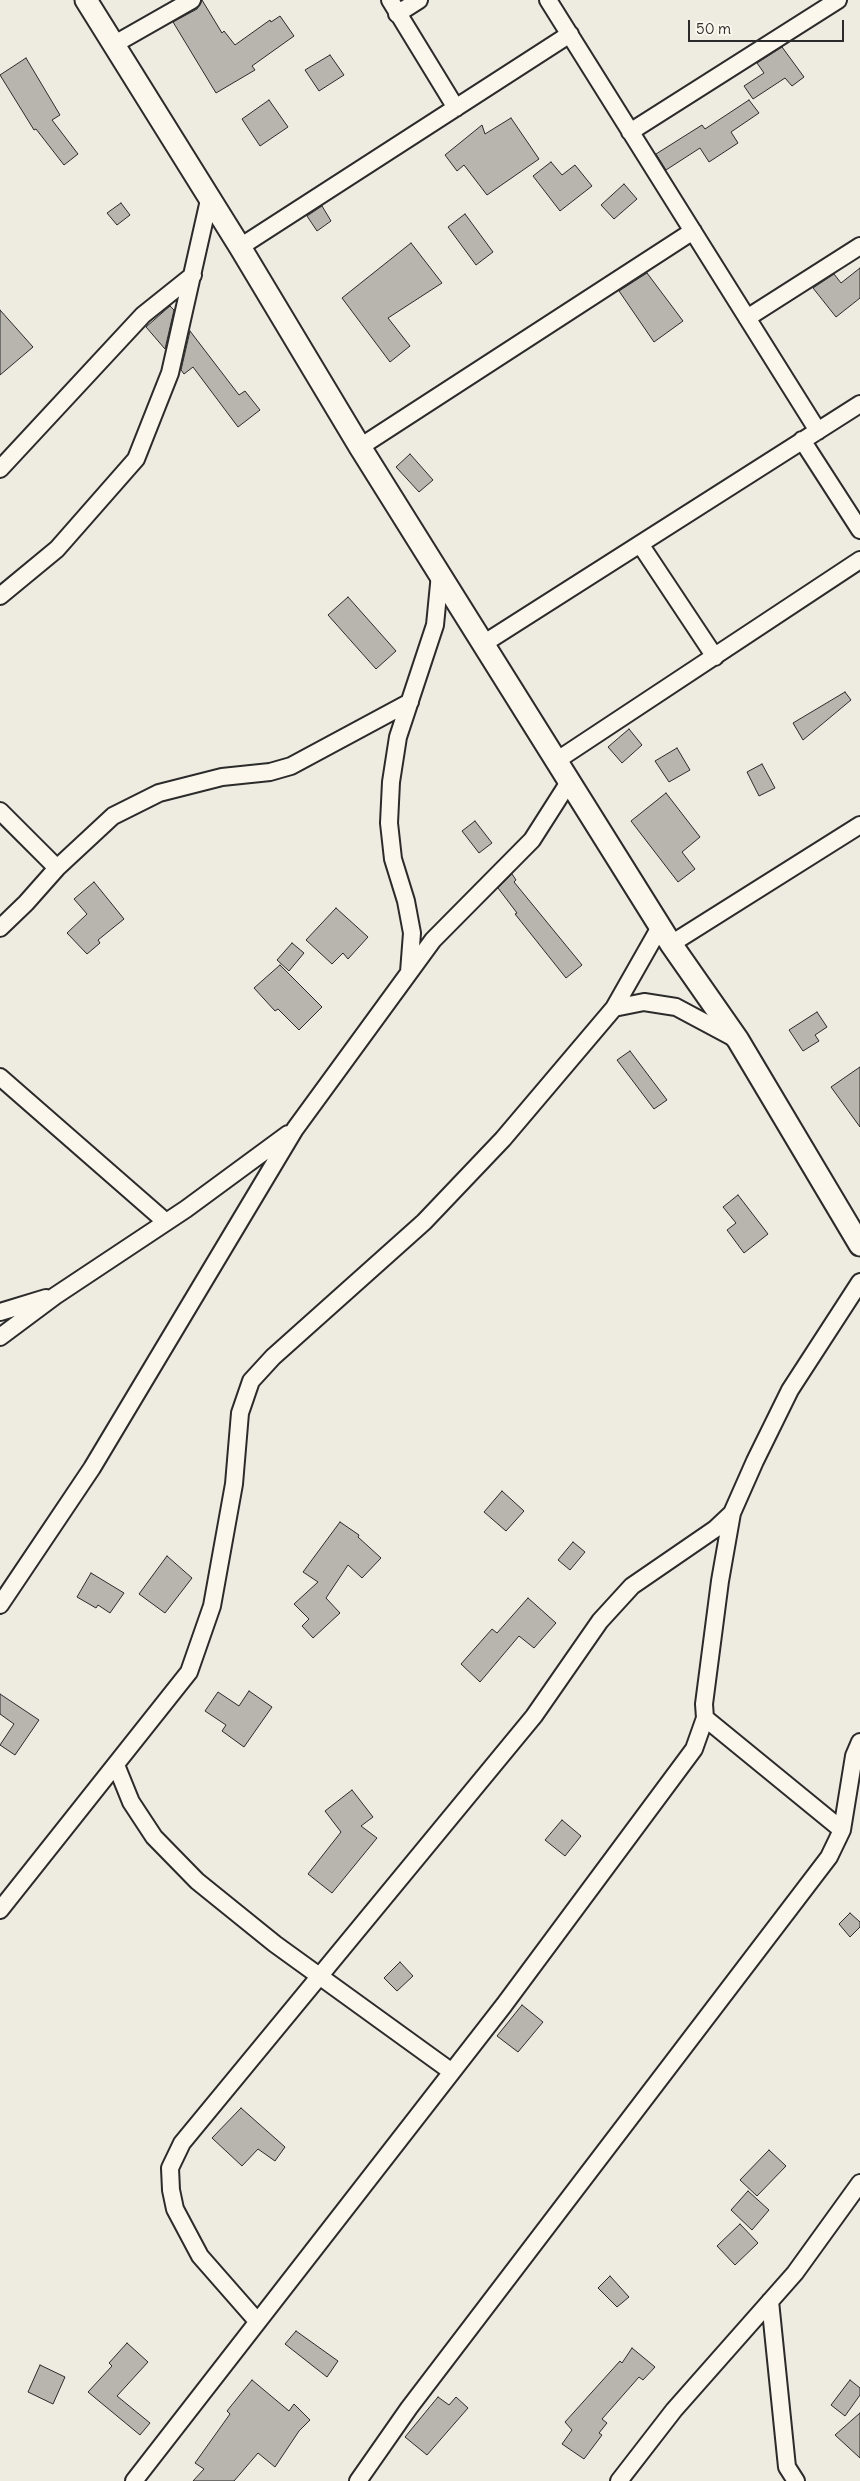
<!DOCTYPE html>
<html>
<head>
<meta charset="utf-8">
<style>
  body { margin:0 }
  #map { position:relative; width:860px; height:2481px; overflow:hidden; background:#eeebe0; font-family:Delius,sans-serif }
  canvas { display:block }
  .scale { position:absolute; left:688px; top:20px; width:156px; height:22px; box-sizing:border-box; border:2px solid #2b2b2b; border-top:0; padding-left:6px; font-size:15px; line-height:18px; white-space:nowrap; color:#2b2b2b; -webkit-text-stroke:4px #fbf7ec; paint-order:stroke }
</style>
</head>
<body>
<div id="map">
<canvas width="860" height="2481"></canvas>
<div class="scale">50 m</div>
</div>
<script>
const context = document.querySelector('canvas').getContext('2d');
context.lineJoin = 'round';
function fillPath(path, color) {
  context.fillStyle = color;
  context.fill(path, 'evenodd');
}
function shape(rows) {
  const path = new Path2D();
  for (const r of rows) {
    path.moveTo(r[0], r[1]);
    for (let i = 2; i < r.length; i += 2) path.lineTo(r[i], r[i + 1]);
  }
  return path;
}
function stroke(path, color, width, dash) {
  context.strokeStyle = color;
  context.lineWidth = width;
  context.lineCap = dash ? 'butt' : 'round';
  context.setLineDash(dash || []);
  context.stroke(path);
}
const building = shape([
  [202,0,222,33,224,31,235,45,270,20,271,22,280,16,294,36,252,66,255,70,216,93,173,22,197,9,202,0],
  [782,47,804,77,792,86,785,78,753,99,744,86,764,73,757,63,782,47],
  [330,55,344,75,319,91,305,70,330,55],
  [26,58,60,115,52,120,78,154,64,165,36,129,34,130,0,75,26,58],
  [269,100,288,127,260,146,242,119,269,100],
  [749,100,759,113,731,132,738,143,709,162,700,148,666,170,656,154,702,125,705,129,749,100],
  [511,118,539,159,487,195,464,165,457,171,445,155,482,125,485,134,511,118],
  [551,162,562,175,575,165,592,186,560,211,533,176,551,162],
  [624,184,637,199,614,219,601,205,624,184],
  [121,203,130,215,117,225,107,213,121,203],
  [322,206,331,221,317,231,307,216,322,206],
  [465,214,493,252,476,265,448,227,465,214],
  [411,243,442,283,388,318,410,346,390,362,342,298,411,243],
  [860,268,860,298,836,317,813,288,834,274,841,283,860,268],
  [647,273,683,321,654,342,619,291,647,273],
  [170,306,174,310,165,349,146,327,170,306],
  [0,310,33,347,0,375,0,310],
  [190,331,239,395,245,391,260,410,238,427,193,367,184,374,181,370,190,331],
  [410,454,433,480,419,492,396,467,410,454],
  [348,597,396,651,376,669,328,615,348,597],
  [845,692,851,700,803,740,793,723,845,692],
  [629,729,642,745,622,763,608,747,629,729],
  [677,748,690,770,669,782,655,761,677,748],
  [762,764,775,788,759,796,747,772,762,764],
  [666,793,700,837,682,852,695,869,678,882,631,821,666,793],
  [475,821,492,843,479,853,462,831,475,821],
  [512,874,516,880,514,882,582,965,566,978,515,914,517,913,498,888,512,874],
  [94,882,124,919,98,940,100,943,87,954,67,933,87,914,74,899,94,882],
  [336,908,368,937,348,959,343,953,332,964,306,940,336,908],
  [292,943,304,953,289,971,277,960,292,943],
  [280,965,322,1007,299,1030,278,1009,275,1011,254,988,280,965],
  [817,1012,827,1027,815,1035,819,1041,803,1051,789,1030,817,1012],
  [630,1051,667,1100,654,1109,617,1060,630,1051],
  [860,1067,860,1127,831,1087,860,1067],
  [738,1195,768,1234,744,1253,727,1230,736,1223,723,1207,738,1195],
  [502,1491,524,1511,506,1531,484,1512,502,1491],
  [340,1522,359,1535,358,1537,381,1558,362,1578,348,1565,326,1598,340,1613,313,1638,302,1626,309,1619,294,1604,318,1582,303,1572,340,1522],
  [573,1542,585,1552,570,1570,558,1560,573,1542],
  [167,1556,192,1578,165,1613,139,1594,167,1556],
  [91,1573,124,1593,110,1613,98,1605,96,1608,77,1597,91,1573],
  [528,1598,556,1623,534,1648,519,1636,480,1682,461,1664,492,1629,497,1633,528,1598],
  [249,1691,272,1707,244,1747,222,1731,226,1725,205,1711,218,1692,239,1706,249,1691],
  [0,1694,39,1720,15,1755,0,1745,14,1724,0,1714,0,1694],
  [352,1790,373,1817,361,1826,377,1838,332,1893,308,1874,341,1832,325,1811,352,1790],
  [562,1820,581,1836,565,1856,545,1840,562,1820],
  [850,1913,860,1922,860,1927,850,1937,839,1924,850,1913],
  [400,1962,413,1976,397,1991,384,1978,400,1962],
  [522,2005,543,2022,518,2052,497,2036,522,2005],
  [241,2108,285,2147,275,2161,258,2149,242,2166,212,2138,241,2108],
  [769,2150,786,2166,757,2196,740,2180,769,2150],
  [748,2191,769,2210,752,2230,731,2210,748,2191],
  [740,2224,758,2243,735,2265,717,2246,740,2224],
  [610,2276,629,2297,617,2307,598,2288,610,2276],
  [296,2331,338,2361,327,2377,285,2344,296,2331],
  [127,2343,148,2362,117,2396,150,2423,140,2435,88,2392,112,2366,109,2363,127,2343],
  [632,2348,655,2367,643,2380,639,2377,602,2419,607,2423,599,2433,602,2435,584,2459,562,2444,572,2430,565,2422,620,2361,622,2363,632,2348],
  [40,2365,65,2377,53,2404,28,2392,40,2365],
  [252,2380,289,2411,294,2404,310,2420,299,2431,275,2467,258,2453,234,2481,193,2481,204,2469,195,2463,230,2414,227,2411,252,2380],
  [850,2380,860,2388,860,2395,845,2416,831,2405,850,2380],
  [438,2397,449,2405,456,2397,468,2408,427,2455,405,2437,438,2397],
  [860,2413,860,2458,835,2435,860,2413]
]);
fillPath(building, '#b8b5ae');
stroke(building, '#2b2b2b', 1);
const minor = shape([
  [390,0,456,108],
  [548,0,818,431],
  [397,14,419,0],
  [113,45,192,0],
  [630,132,838,0],
  [240,247,570,34],
  [747,318,860,246],
  [802,440,860,530],
  [360,447,693,231],
  [0,469,143,315,193,275],
  [640,544,715,657],
  [0,596,57,549,136,459,170,373,209,200],
  [483,644,860,404],
  [556,761,860,560],
  [0,811,57,868],
  [0,928,26,903,57,868,113,816,159,793,222,777,270,772,291,766,410,702],
  [671,944,860,825],
  [409,972,412,933,406,901,393,859,389,823,391,782,398,737,435,625,440,574],
  [614,1008,644,1002,676,1007,734,1038],
  [0,1077,166,1222],
  [0,1312,46,1298],
  [0,1337,55,1296,186,1209,288,1134],
  [0,1605,92,1468,295,1129,433,940,532,840,569,782],
  [705,1718,842,1830],
  [116,1765,131,1802,154,1837,197,1881,275,1944,452,2072],
  [0,1910,189,1672,212,1606,234,1484,240,1413,251,1381,273,1357,424,1222,503,1139,614,1008,660,927],
  [770,2301,787,2467,796,2481],
  [257,2321,200,2256,175,2209,171,2190,170,2168,182,2143,534,1716,600,1621,632,1586,715,1529,732,1513],
  [134,2481,504,2005,694,1749,705,1718,704,1704,720,1581,732,1513,755,1461,790,1390,860,1282],
  [358,2481,409,2408,829,1857,842,1830,854,1756,860,1742],
  [619,2481,674,2410,795,2273,860,2183]
]);
const tertiary = shape([
  [86,0,240,247,360,447,671,944,738,1040,860,1245]
]);
stroke(minor, '#2b2b2b', 20);
stroke(tertiary, '#2b2b2b', 25);
stroke(minor, '#fbf7ec', 16);
stroke(tertiary, '#fbf7ec', 21);
</script>
</body>
</html>
